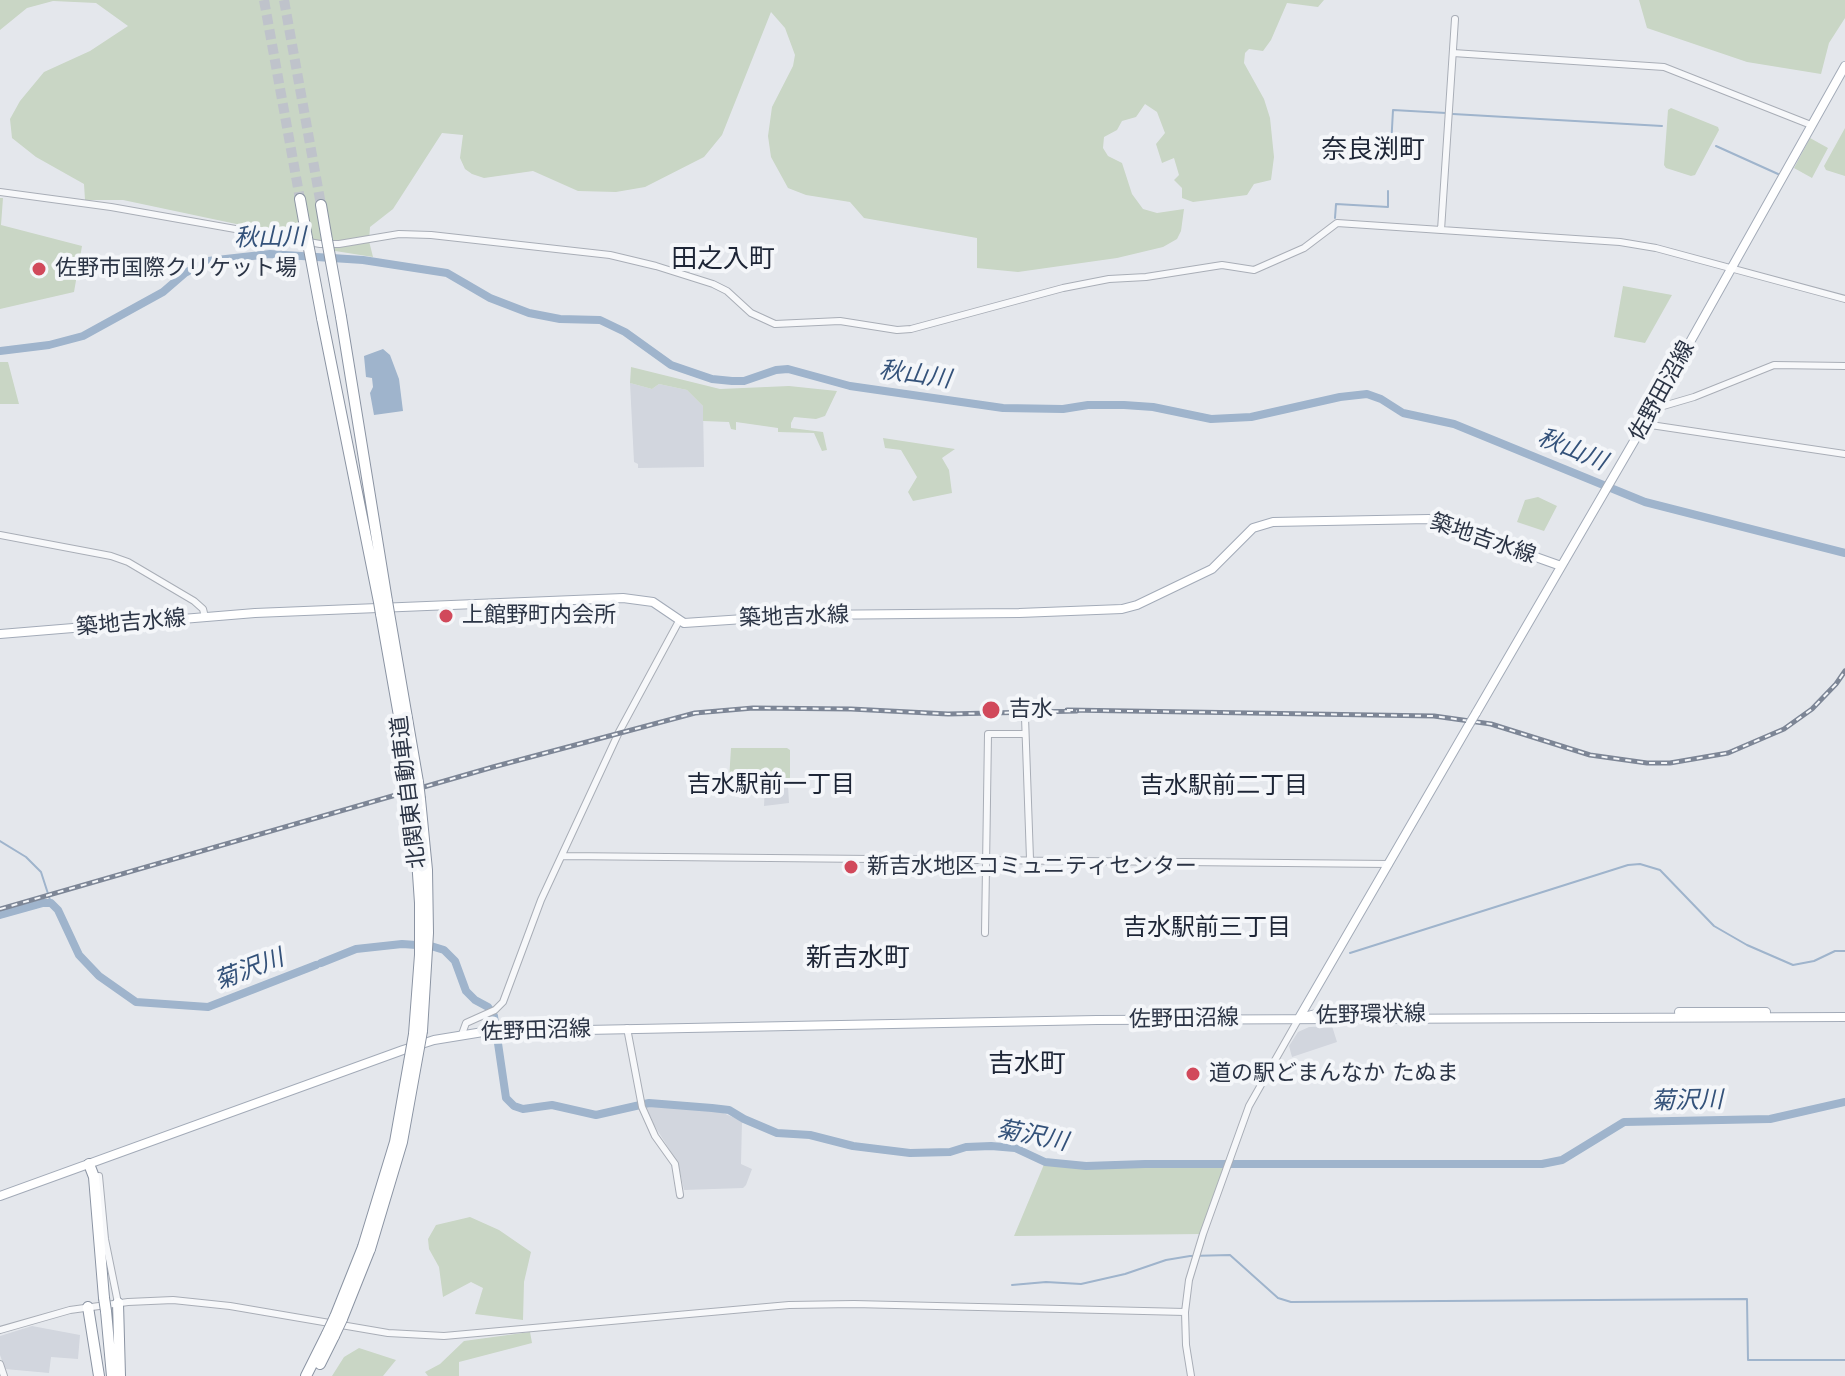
<!DOCTYPE html>
<html>
<head>
<meta charset="utf-8">
<style>
  body { margin:0 }
  canvas { display:block; background:#e4e7ec }
</style>
</head>
<body>
<canvas width="1845" height="1376"></canvas>
<script>
const context = document.querySelector('canvas').getContext('2d');
context.lineJoin = 'round';
function fillPath(path, color) {
  context.fillStyle = color;
  context.fill(path, 'evenodd');
}
function shape(rows) {
  const path = new Path2D();
  for (const r of rows) {
    path.moveTo(r[0], r[1]);
    for (let i = 2; i < r.length; i += 2) path.lineTo(r[i], r[i + 1]);
  }
  return path;
}
function stroke(path, color, width, dash) {
  context.strokeStyle = color;
  context.lineWidth = width;
  context.lineCap = dash ? 'butt' : 'round';
  context.setLineDash(dash || []);
  context.stroke(path);
}
function drawText(font, color, halo, rows, align = 'center') {
  context.font = font + ' "Work Sans","Noto Sans JP",sans-serif';
  context.lineWidth = 8;
  context.setLineDash([]);
  context.textBaseline = 'middle';
  context.strokeStyle = halo;
  context.fillStyle = color;
  for (const [text, x, y, turn = 0] of rows) {
    context.save();
    context.translate(x, y);
    context.rotate((+turn || 0) * Math.PI / 180);
    context.textAlign = isNaN(turn) ? turn : align;
    if (halo) context.strokeText(text, 0, 0);
    context.fillText(text, 0, 0);
    context.restore();
  }
}
fillPath(shape([
  [630,383,652,389,659,384,687,390,703,406,704,467,638,468,638,464,634,462],
  [765,786,788,786,789,803,764,806],
  [1332,1026,1337,1042,1292,1057,1289,1046,1298,1032,1309,1027],
  [646,1106,716,1110,742,1121,741,1164,752,1169,746,1185,743,1188,684,1190,678,1163,654,1125],
  [32,1326,80,1335,78,1359,51,1357,49,1373,5,1369,0,1355,0,1336]
]), '#d2d6de');
fillPath(shape([
  [0,0,1324,0,1318,7,1287,3,1271,40,1263,51,1249,49,1245,53,1244,63,1264,99,1270,118,1274,157,1271,180,1254,184,1247,195,1193,202,1182,198,1182,188,1174,180,1179,175,1174,158,1162,163,1156,144,1165,133,1157,112,1145,104,1136,117,1122,121,1117,130,1104,137,1103,148,1108,156,1122,163,1132,194,1143,209,1157,213,1184,209,1181,231,1177,239,1163,247,1117,258,1018,272,977,268,977,238,864,218,850,202,806,195,788,188,771,157,768,136,772,107,793,66,795,55,785,28,771,12,722,135,704,157,645,187,616,192,578,191,533,171,484,178,472,174,465,169,460,158,463,135,442,133,393,209,370,227,369,241,373,257,329,250,274,232,123,200,85,200,84,184,36,157,12,138,10,119,20,101,44,72,90,51,128,26,96,3,53,1,27,8,0,30],
  [1639,0,1845,0,1845,18,1829,43,1821,74,1747,62,1647,28],
  [1671,108,1718,127,1719,130,1695,175,1691,176,1666,168,1664,165,1668,110],
  [1845,128,1845,176,1826,170,1824,166],
  [1810,138,1828,148,1812,178,1794,168],
  [0,198,3,198,1,225,82,246,74,292,0,309],
  [1623,286,1672,295,1645,343,1614,337],
  [0,362,8,362,19,404,0,404],
  [631,367,720,389,789,386,837,391,825,416,816,419,794,417,791,423,791,428,823,432,827,450,822,451,814,433,778,432,778,428,736,422,736,430,731,429,729,422,703,421,703,406,687,390,659,384,652,389,630,383],
  [883,438,955,449,942,458,949,470,952,493,913,501,908,492,917,477,901,450,885,448],
  [1538,497,1557,506,1544,531,1517,522,1525,500],
  [731,748,787,748,790,750,790,779,787,782,731,782,729,780],
  [1045,1162,1063,1165,1178,1165,1225,1168,1203,1234,1014,1236],
  [470,1217,499,1230,531,1252,524,1282,523,1320,475,1314,483,1288,471,1282,443,1297,439,1267,429,1249,428,1239,436,1225],
  [530,1332,532,1343,459,1362,459,1376,428,1376,425,1372,440,1364,464,1341],
  [359,1348,396,1360,383,1376,332,1376,344,1357]
]), '#c9d6c5');
fillPath(shape([
  [383,349,390,355,399,379,403,411,374,415,370,393,373,387,372,378,366,377,364,356]
]), '#9fb4cc');
stroke(shape([
  [1453,114,1662,126],
  [1716,146,1778,174],
  [1391,147,1393,110,1446,113],
  [1335,218,1336,204,1388,207,1388,191],
  [0,841,26,857,41,872,51,903],
  [1350,953,1628,865,1640,864,1660,870,1714,926,1747,945,1793,965,1814,961,1835,951,1845,951],
  [1012,1285,1046,1282,1081,1284,1125,1274,1166,1260,1190,1256,1230,1255,1278,1298,1291,1302,1747,1299,1748,1360,1845,1360]
]), '#9fb4cc', 2);
stroke(shape([
  [0,351,49,345,83,336,163,292,185,273,208,261,270,254,363,260,447,273,490,298,529,313,560,319,600,320,625,332,671,365,712,379,732,381,744,381,776,370,788,369,850,386,1003,408,1063,409,1088,405,1124,405,1153,407,1211,419,1251,417,1340,397,1367,394,1381,399,1403,413,1454,424,1645,502,1845,553],
  [0,915,43,903,51,903,58,910,79,955,99,976,136,1002,208,1007,316,965],
  [321,963,356,949,402,944,431,946,444,950,455,961,466,991,475,1000,488,1007,494,1016,506,1098,514,1106,523,1109,552,1105,596,1115,649,1103,712,1108,729,1110,744,1119,777,1133,810,1135,853,1146,910,1153,950,1152,966,1147,991,1146,1015,1148,1045,1162,1086,1166,1145,1164,1542,1164,1562,1160,1624,1122,1770,1119,1845,1102]
]), '#9fb4cc', 8);
stroke(shape([
  [264,0,300,199],
  [284,0,321,205]
]), '#bfc3cb', 10, [10, 5]);
const minor = shape([
  [1453,53,1664,67,1811,125],
  [0,192,111,207,320,244,339,244,399,234,431,235,610,255,656,266,713,284,727,291,751,313,775,324,840,321,897,330,911,329,1063,288,1109,279,1146,277,1222,265,1254,270,1304,248,1337,223,1620,242,1656,248,1845,299],
  [1441,230,1455,19],
  [1653,409,1694,397,1774,365,1845,366],
  [1644,424,1845,454],
  [0,535,111,556,128,562,194,601,203,609,205,617],
  [1025,717,1030,859],
  [563,856,1389,864],
  [985,933,988,734,1025,734],
  [627,1028,642,1107,655,1136,675,1164,680,1195],
  [462,1034,466,1023,495,1010,503,1002,541,900,619,732,679,621],
  [99,1176,105,1239,118,1303],
  [0,1330,70,1310,128,1302,173,1300,230,1306,388,1333,444,1336,789,1305,854,1304,1185,1312],
  [0,1364,4,1376],
  [1191,1376,1186,1345,1185,1312,1189,1280,1203,1234,1249,1106,1299,1018]
]);
const major = shape([
  [0,634,255,613,623,598,653,602,684,623,804,615,1019,613,1122,609,1137,605,1212,569,1253,528,1273,522,1429,519,1561,566],
  [1476,713,1644,424,1845,66],
  [1679,1012,1766,1012],
  [1304,1017,1316,1014,1374,1014],
  [1299,1018,1470,723],
  [0,1196,403,1050,434,1040,483,1032,1097,1020,1845,1017]
]);
const highway = shape([
  [300,199,307,238],
  [321,205,327,240],
  [341,317,387,601],
  [322,318,379,602],
  [389,613,418,782],
  [381,614,411,784],
  [420,799,427,870,428,933,422,1031],
  [413,801,420,903,420,955,414,1034],
  [89,1164,94,1177,104,1298],
  [118,1303,120,1376],
  [88,1307,99,1376],
  [106,1311,112,1376],
  [335,1317,363,1247],
  [342,1319,370,1249],
  [320,1364,334,1336],
  [306,1376,327,1334]
]);
stroke(minor, '#a9aeb7', 8);
stroke(major, '#a3abb8', 10);
stroke(highway, '#8b94a3', 12);
stroke(minor, '#f7f8fa', 6);
stroke(major, '#fff', 8);
stroke(highway, '#fff', 10);
const rail = shape([
  [1067,710,1434,716,1491,724,1590,755,1647,763,1670,763,1728,753,1784,729,1812,709,1836,684,1845,671],
  [0,909,493,767,695,713,753,708,851,709,948,714,1077,711]
]);
stroke(rail, '#7d8696', 5);
stroke(rail, '#f4f6f9', 2, [6]);
const majorBridge = shape([
  [1470,723,1476,713]
]);
const highwayBridge = shape([
  [307,238,322,318],
  [327,240,341,317],
  [387,601,389,613],
  [379,602,381,614],
  [418,782,420,799],
  [411,784,413,801],
  [363,1247,395,1142,414,1034],
  [370,1249,402,1142,422,1031],
  [104,1298,106,1311],
  [327,1334,335,1317],
  [334,1336,342,1319]
]);
stroke(majorBridge, '#a3abb8', 10, []);
stroke(highwayBridge, '#8b94a3', 12, []);
stroke(majorBridge, '#fff', 8);
stroke(highwayBridge, '#fff', 10);
for (const [x, y, r, color] of [
  [39,269,8,"#d1495b"],
  [446,616,8,"#d1495b"],
  [991,710,10,"#d1495b"],
  [851,867,8,"#d1495b"],
  [1193,1074,8,"#d1495b"]
]) {
  const dot = new Path2D();
  dot.arc(x, y, r, 0, 2 * Math.PI);
  context.fillStyle = color;
  context.fill(dot);
  stroke(dot, '#f4f6f9', 3);
}
drawText('22px', '#2b3445', '#f4f6f9', [
  ["佐野市国際クリケット場",55,269],
  ["上館野町内会所",462,616],
  ["吉水",1009,710],
  ["新吉水地区コミュニティセンター",867,867],
  ["道の駅どまんなか たぬま",1209,1074]
], 'left');
drawText('22px', '#2b3445', '#f4f6f9', [
  ["佐野田沼線",1662,391,-61],
  ["築地吉水線",1483,539,19],
  ["築地吉水線",794,617,-2],
  ["築地吉水線",131,623,-5],
  ["北関東自動車道",409,792,-97],
  ["佐野環状線",1371,1015,-1],
  ["佐野田沼線",1184,1019,-1],
  ["佐野田沼線",536,1031,-2]
]);
drawText('italic 24px', '#34527a', '#f4f6f9', [
  ["秋山川",270,238,-1],
  ["秋山川",915,375,8],
  ["秋山川",1572,450,22],
  ["菊沢川",249,970,-21],
  ["菊沢川",1687,1101,-1],
  ["菊沢川",1032,1136,11]
]);
drawText('24px', '#1d2536', '#f4f6f9', [
  ["吉水駅前一丁目",771,785],
  ["吉水駅前二丁目",1224,786],
  ["吉水駅前三丁目",1207,928]
]);
drawText('26px', '#1d2536', '#f4f6f9', [
  ["奈良渕町",1373,150],
  ["田之入町",723,259],
  ["新吉水町",858,958],
  ["吉水町",1027,1064]
]);
</script>
</body>
</html>
